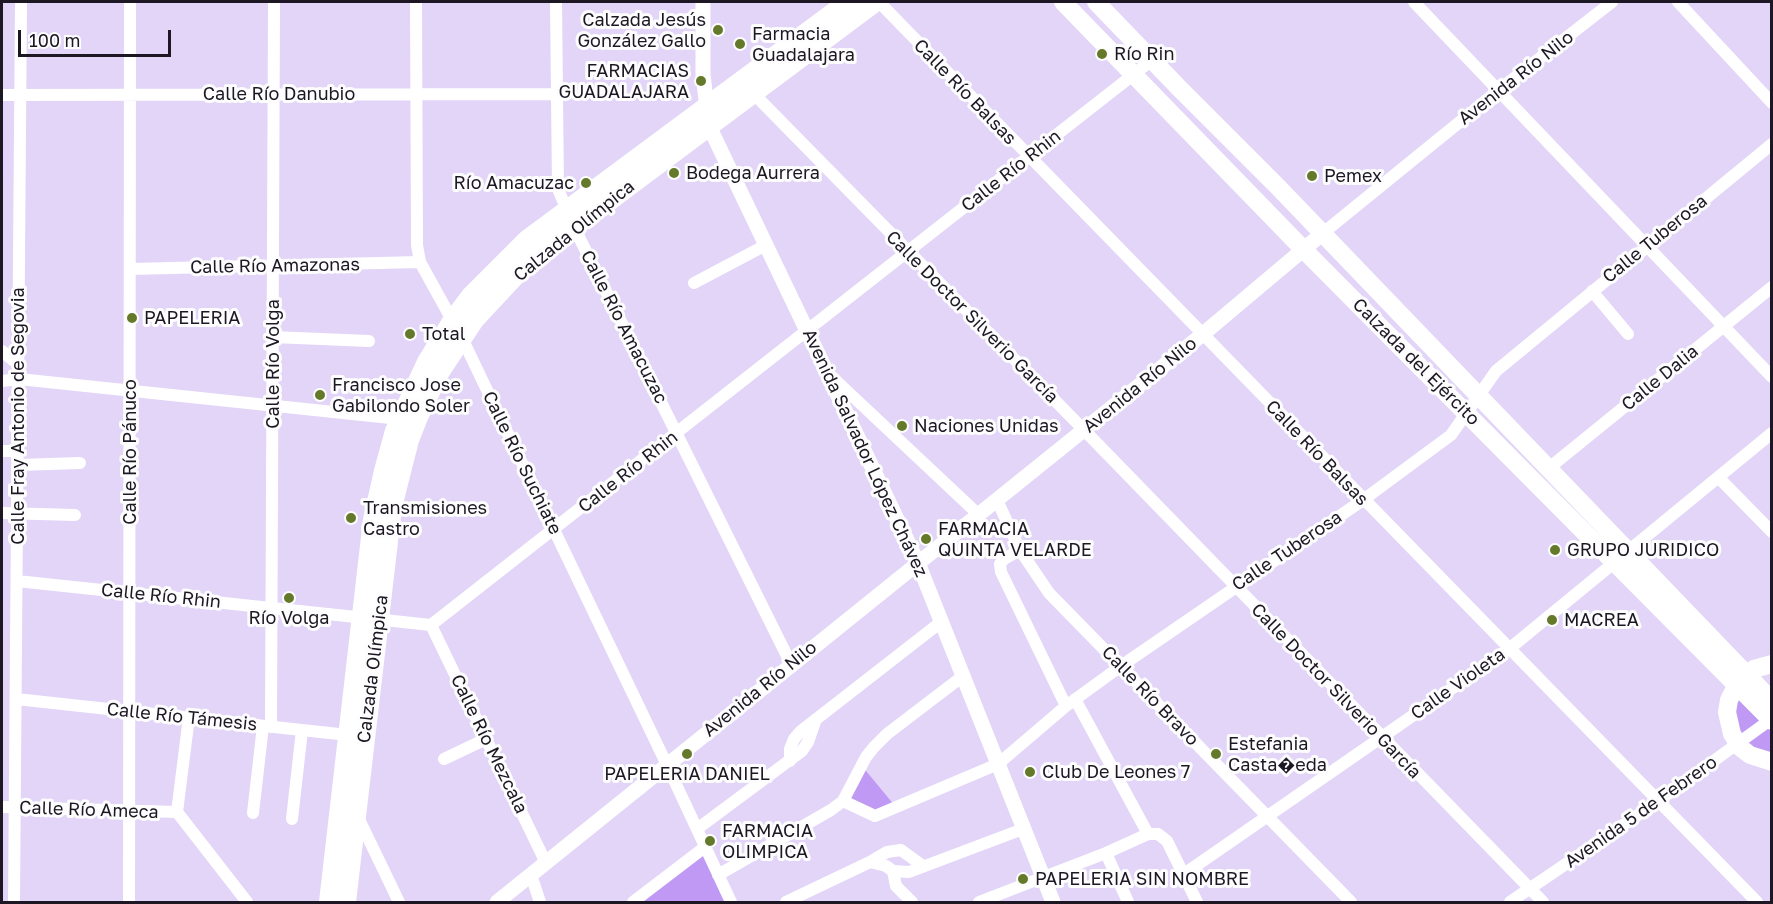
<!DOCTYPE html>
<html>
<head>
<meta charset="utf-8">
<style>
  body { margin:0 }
  #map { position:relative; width:1773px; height:904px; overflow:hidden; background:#e2d5f8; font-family:"Golos Text",sans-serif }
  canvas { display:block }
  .frame { position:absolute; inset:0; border:3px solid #1c1723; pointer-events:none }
  .scale { position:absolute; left:18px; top:30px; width:153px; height:27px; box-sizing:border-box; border:3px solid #1c1723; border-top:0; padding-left:8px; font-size:18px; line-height:21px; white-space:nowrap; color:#1c1723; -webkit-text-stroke:4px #fdfdfd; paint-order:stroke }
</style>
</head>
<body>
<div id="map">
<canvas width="1773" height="904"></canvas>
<div class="frame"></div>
<div class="scale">100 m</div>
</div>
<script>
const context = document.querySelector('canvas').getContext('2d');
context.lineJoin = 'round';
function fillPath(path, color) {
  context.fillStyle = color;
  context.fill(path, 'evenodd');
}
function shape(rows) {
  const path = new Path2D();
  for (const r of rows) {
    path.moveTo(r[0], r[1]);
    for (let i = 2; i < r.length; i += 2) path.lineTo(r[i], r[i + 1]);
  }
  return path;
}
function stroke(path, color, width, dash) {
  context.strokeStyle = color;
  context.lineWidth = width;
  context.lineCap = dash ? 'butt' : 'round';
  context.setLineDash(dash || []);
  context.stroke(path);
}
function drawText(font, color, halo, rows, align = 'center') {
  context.font = font + ' "Golos Text",sans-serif';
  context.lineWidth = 6;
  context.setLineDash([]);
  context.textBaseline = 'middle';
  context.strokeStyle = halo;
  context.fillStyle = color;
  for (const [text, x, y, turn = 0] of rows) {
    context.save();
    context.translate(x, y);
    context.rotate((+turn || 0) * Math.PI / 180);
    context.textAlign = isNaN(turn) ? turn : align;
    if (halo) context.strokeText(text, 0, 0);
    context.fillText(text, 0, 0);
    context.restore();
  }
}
fillPath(shape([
  [1737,689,1763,718,1736,738,1733,733],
  [1771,724,1771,758,1746,743],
  [862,766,895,806,875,815,844,801],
  [705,847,731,902,633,902]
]), '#bf99f4');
stroke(shape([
  [416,2,417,245,420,262,462,338,667,765,731,902],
  [556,2,558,189,574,227,791,664],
  [879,2,1757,902],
  [1414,2,1772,377],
  [1678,2,1772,103],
  [753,93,1084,430,1543,902],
  [2,95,557,94],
  [1323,233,1499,90,1612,2],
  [130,269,420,262],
  [694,283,766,245],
  [1592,291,1628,334],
  [273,337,369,341],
  [2,351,19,365],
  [830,375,979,515],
  [2,381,19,379,400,419],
  [2,451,18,451],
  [18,465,80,463],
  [1549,468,1772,287],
  [1718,477,1772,532],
  [997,500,1020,550,1049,593,1351,902],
  [2,513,75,515],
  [1020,550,1004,559,1000,564,1001,572,1066,706],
  [17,581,431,625,1152,60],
  [431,625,546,863],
  [16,699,348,735],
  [1075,699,1148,834],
  [189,717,177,812,247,902],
  [271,727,274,2],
  [444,759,486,739],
  [790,761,790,749,794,739,801,731,941,622],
  [843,801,875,816,998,764,1066,706,1121,666,1363,500,1451,435,1496,371,1772,144],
  [2,807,177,812],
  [253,813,263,726],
  [358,817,399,902],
  [292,819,302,730],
  [697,829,802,751,808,742,816,719],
  [1106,853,1128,902],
  [870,862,887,852,901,850,923,866],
  [893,871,896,886,912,902],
  [1184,874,1509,649,1772,433],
  [531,875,540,902],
  [718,875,831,810,843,801,866,757,874,747,887,734,963,676],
  [14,902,21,2],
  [129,902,130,2],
  [633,902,705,847],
  [786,902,870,862,886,866,893,871,909,872,1023,829],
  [979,902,1106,853,1148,834,1158,834,1167,841,1197,902],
  [1510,902,1657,802,1770,720]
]), '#fff', 12);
stroke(shape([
  [703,2,703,74,709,126,918,563,1053,902],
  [497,902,1203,334,1323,233]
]), '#fff', 15);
stroke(shape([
  [1063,2,1304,250,1772,721],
  [1096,2,1181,90,1278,187,1772,701],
  [1747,674,1754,669,1772,664],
  [1736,686,1729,700,1727,712,1732,734,1741,748,1750,755,1772,762]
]), '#fff', 18);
stroke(shape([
  [329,902,373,520,384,471,395,431,427,362,453,320,471,296,527,240,848,2],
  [346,902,392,507,409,440,418,417,439,373,474,320,515,276,542,251,875,2]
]), '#fff', 20);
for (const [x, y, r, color] of [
  [718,30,6,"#65792a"],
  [740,44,6,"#65792a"],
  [1102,54,6,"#65792a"],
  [701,81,6,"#65792a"],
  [674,173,6,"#65792a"],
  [1312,176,6,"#65792a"],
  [586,183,6,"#65792a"],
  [132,318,6,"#65792a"],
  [410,334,6,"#65792a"],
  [320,395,6,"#65792a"],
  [902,426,6,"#65792a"],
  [351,518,6,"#65792a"],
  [926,539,6,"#65792a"],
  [1555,550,6,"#65792a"],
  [289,598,6,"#65792a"],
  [1552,620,6,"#65792a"],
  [687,754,6,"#65792a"],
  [1216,754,6,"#65792a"],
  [1030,772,6,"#65792a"],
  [710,841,6,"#65792a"],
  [1023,879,6,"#65792a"]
]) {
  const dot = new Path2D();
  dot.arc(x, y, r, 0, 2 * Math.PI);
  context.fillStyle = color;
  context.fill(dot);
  stroke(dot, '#fdfdfd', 2);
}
drawText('18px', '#1c1723', '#fdfdfd', [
  ["Calzada Jesús",706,20,"right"],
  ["González Gallo",706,41,"right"],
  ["Farmacia",752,34],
  ["Guadalajara",752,55],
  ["Río Rin",1114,54],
  ["FARMACIAS",689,71,"right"],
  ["GUADALAJARA",689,92,"right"],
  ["Bodega Aurrera",686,173],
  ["Pemex",1324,176],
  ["Río Amacuzac",574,183,"right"],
  ["PAPELERIA",144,318],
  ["Total",422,334],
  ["Francisco Jose",332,385],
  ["Gabilondo Soler",332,406],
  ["Naciones Unidas",914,426],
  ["Transmisiones",363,508],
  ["Castro",363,529],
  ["FARMACIA",938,529],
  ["QUINTA VELARDE",938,550],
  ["GRUPO JURIDICO",1567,550],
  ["Río Volga",289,618,"center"],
  ["MACREA",1564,620],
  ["Estefania",1228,744],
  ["Casta�eda",1228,765],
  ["Club De Leones 7",1042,772],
  ["PAPELERIA DANIEL",687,774,"center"],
  ["FARMACIA",722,831],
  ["OLIMPICA",722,852],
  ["PAPELERIA SIN NOMBRE",1035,879]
], 'left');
drawText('18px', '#1c1723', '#fdfdfd', [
  ["Avenida Río Nilo",1516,78,-38],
  ["Calle Río Balsas",965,92,46],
  ["Calle Río Danubio",279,94],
  ["Calle Río Rhin",1011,171,-38],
  ["Calzada Olímpica",574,231,-39],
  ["Calle Tuberosa",1655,239,-39],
  ["Calle Río Amazonas",275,266,-1],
  ["Calle Doctor Silverio García",972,317,45],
  ["Calle Río Amacuzac",624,327,63],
  ["Calzada del Ejército",1416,362,45],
  ["Calle Río Volga",273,364,-90],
  ["Calle Dalia",1660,378,-39],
  ["Avenida Río Nilo",1140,385,-39],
  ["Calle Fray Antonio de Segovia",18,416,-90],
  ["Calle Río Pánuco",130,452,-90],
  ["Avenida Salvador López Chávez",865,453,65],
  ["Calle Río Balsas",1317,453,46],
  ["Calle Río Suchiate",522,463,64],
  ["Calle Río Rhin",628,472,-38],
  ["Calle Tuberosa",1287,551,-34],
  ["Calle Río Rhin",161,596,6],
  ["Calzada Olímpica",373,669,-83],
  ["Calle Violeta",1458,684,-35],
  ["Avenida Río Nilo",760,689,-39],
  ["Calle Doctor Silverio García",1336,691,46],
  ["Calle Río Bravo",1150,696,46],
  ["Calle Río Támesis",182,717,6],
  ["Calle Río Mezcala",489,744,64],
  ["Calle Río Ameca",89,810,2],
  ["Avenida 5 de Febrero",1641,812,-35]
]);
</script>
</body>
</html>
